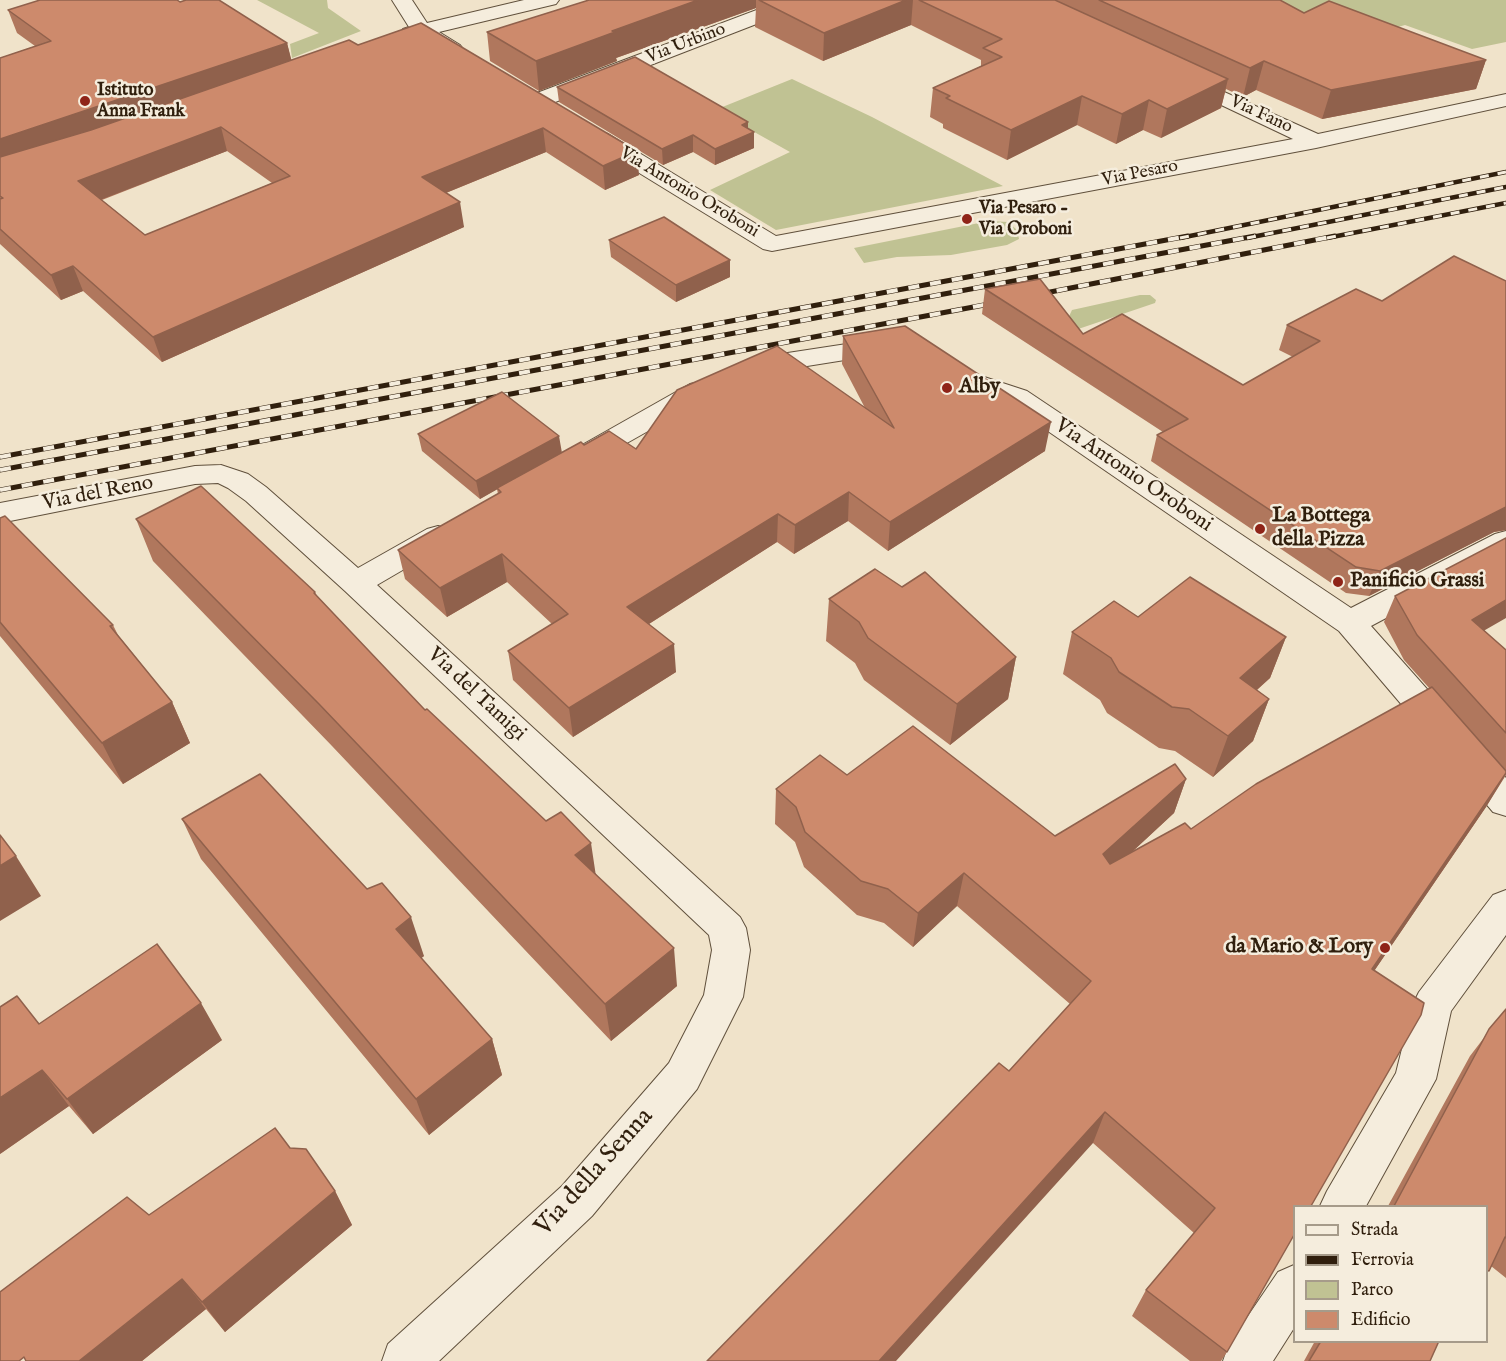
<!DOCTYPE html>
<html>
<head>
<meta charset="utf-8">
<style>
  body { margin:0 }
  #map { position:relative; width:1506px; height:1361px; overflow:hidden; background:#f0e3ca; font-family:"IM FELL English",serif }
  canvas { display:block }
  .legend { position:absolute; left:1293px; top:1205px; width:195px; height:138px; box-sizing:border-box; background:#f5eddd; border:2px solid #a69b8a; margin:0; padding:8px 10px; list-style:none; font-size:18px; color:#301f0d }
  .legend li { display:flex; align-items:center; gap:12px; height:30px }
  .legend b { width:30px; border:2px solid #a69b8a }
</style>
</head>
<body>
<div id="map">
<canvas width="1506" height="1361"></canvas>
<ul class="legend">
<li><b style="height:8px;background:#f5eddd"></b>Strada</li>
<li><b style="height:8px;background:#301f0d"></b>Ferrovia</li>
<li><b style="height:16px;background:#c0c293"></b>Parco</li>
<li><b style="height:16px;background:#cd8a6c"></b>Edificio</li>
</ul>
</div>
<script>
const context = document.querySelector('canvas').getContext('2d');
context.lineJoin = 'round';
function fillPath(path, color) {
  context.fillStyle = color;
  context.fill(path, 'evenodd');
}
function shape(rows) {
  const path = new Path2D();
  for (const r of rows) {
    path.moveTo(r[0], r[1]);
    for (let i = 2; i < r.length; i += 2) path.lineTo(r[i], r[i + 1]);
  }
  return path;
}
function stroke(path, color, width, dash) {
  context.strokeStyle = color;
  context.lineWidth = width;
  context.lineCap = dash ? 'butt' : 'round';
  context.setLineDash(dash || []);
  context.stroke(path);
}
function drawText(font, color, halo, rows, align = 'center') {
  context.font = font + ' "IM FELL English",serif';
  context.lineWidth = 5;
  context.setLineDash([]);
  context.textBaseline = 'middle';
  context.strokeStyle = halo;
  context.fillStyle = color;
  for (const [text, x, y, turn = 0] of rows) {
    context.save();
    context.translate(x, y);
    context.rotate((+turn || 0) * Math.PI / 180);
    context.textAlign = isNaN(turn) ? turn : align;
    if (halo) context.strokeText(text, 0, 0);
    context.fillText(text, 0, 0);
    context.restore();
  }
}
fillPath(shape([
  [257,0,327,0,328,8,361,31,292,58,290,44,319,33],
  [1255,0,1506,0,1506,42,1472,49,1405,25,1356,39],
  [792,79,872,117,1003,186,776,230,710,190,790,152,715,110],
  [989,221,1008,222,1017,230,1019,239,1007,245,951,255,897,257,864,263,854,248],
  [1140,295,1150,295,1156,300,1155,303,1034,344,1064,327,1072,310]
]), '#c0c293');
const minor = shape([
  [392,0,412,0,427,23,524,0,559,0,556,4,439,32,460,45,463,49,460,53,453,55,419,37,410,39,403,37,400,33,403,29,409,27,392,0],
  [783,0,811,0,808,4,545,106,537,107,529,106,526,101,529,96,783,0],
  [1184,74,1318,134,1506,94,1506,106,1316,148,772,251,763,249,592,144,589,139,592,134,600,132,608,134,776,236,1293,139,1177,84,1174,80,1177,76,1184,74],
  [886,338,895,340,899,346,895,352,782,370,754,377,745,375,741,369,745,363,781,354,886,338],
  [966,371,1027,391,1351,608,1495,534,1506,531,1506,554,1371,626,1506,778,1506,816,1493,812,1339,631,1007,403,956,385,953,379,956,373,966,371],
  [700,382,710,384,714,390,710,396,588,465,578,468,568,465,564,459,568,453,690,384,700,382],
  [221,465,248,474,266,487,358,568,427,529,438,526,449,529,453,536,449,543,377,585,740,917,746,928,750,950,743,997,697,1089,592,1216,439,1361,382,1361,388,1344,562,1186,669,1063,704,995,712,950,709,935,345,591,246,501,228,488,218,483,195,484,0,523,0,503,195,466,221,465],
  [1506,890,1506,935,1451,1011,1436,1079,1366,1206,1320,1206,1327,1191,1396,1073,1413,1004,1419,992,1493,895,1506,890],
  [1294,1265,1294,1328,1273,1361,1223,1361,1229,1344,1278,1272,1294,1265]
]);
stroke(minor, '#60503c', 2);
fillPath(minor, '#f5eddd');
const railFar1 = shape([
  [1180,238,1506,172],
  [1247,238,1506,187],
  [1327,238,1506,203]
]);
const rail = shape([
  [1035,295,1335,236],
  [0,457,1188,236],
  [0,470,1255,236],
  [0,490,1000,302]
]);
stroke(railFar1, '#301f0d', 4.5);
stroke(rail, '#301f0d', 5);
stroke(railFar1, '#f5eddd', 3, [9]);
stroke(rail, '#f5eddd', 4, [11]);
fillPath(shape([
  [589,0,1280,0,1304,13,1486,60,1476,89,1322,119,1256,90,1243,97,1226,89,1221,108,1161,138,1143,130,1116,144,1077,125,1007,160,943,128,943,124,930,117,933,88,981,66,981,60,911,25,823,61,755,27,756,8,616,58,617,61,539,91,490,61,487,32],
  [180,2,287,43,291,60,358,45,421,23,639,175,605,190,546,152,446,193,464,227,162,362,83,291,61,300,0,244,0,58,35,46,17,33,8,10],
  [227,151,272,183,145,235,102,200],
  [557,87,748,122,748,128,754,148,715,165,693,152,663,165,559,102],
  [609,240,730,277,676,302,611,257],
  [1506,281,1506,530,1494,532,1369,596,1346,593,1151,461,1157,435,1163,432,982,314,985,289,1083,334,1243,385,1293,357,1279,350,1287,325,1382,301],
  [843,336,1045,451,888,551,848,521,794,554,777,542,649,624,676,672,573,737,513,680,508,651,552,624,507,582,447,617,405,579,398,550,498,494,497,489,480,499,422,451,418,434,561,453,584,445,636,449,865,408,842,364],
  [0,518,113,625,118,635,172,702,190,743,123,784,0,636],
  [136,519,315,592,317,596,425,710,596,874,677,986,611,1041,332,746,153,561],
  [902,587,1016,657,1008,699,950,745,864,680,855,663,826,641,829,599],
  [1395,596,1484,630,1506,650,1506,775,1486,807,1374,971,1227,1352,1221,1361,1190,1361,1132,1316,1146,1290,1194,1233,1093,1143,1009,1071,1070,1004,957,906,913,947,884,923,857,915,804,867,795,842,775,824,776,789,847,775,1055,836,1186,779,1174,813,1132,852,1191,829,1430,689,1404,660,1384,622],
  [1138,617,1286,637,1270,678,1257,690,1269,699,1253,741,1213,777,1175,751,1159,748,1107,713,1100,700,1063,674,1072,632],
  [182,819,424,956,421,958,492,1039,502,1075,429,1135,201,859],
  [1506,1009,1506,1278,1491,1266,1486,1273,1486,1206,1388,1206,1470,1056],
  [39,1024,222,1040,93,1134,69,1106,0,1154],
  [290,1148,335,1191,352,1225,225,1332,206,1309,142,1361,149,1215],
  [1315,1341,1439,1341,1430,1361,1304,1361]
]), '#b0775d');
fillPath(shape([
  [698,0,756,0,756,8,616,58,617,61,539,91,536,61,612,31],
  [906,0,913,0,911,25,823,61,824,33],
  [287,43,293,66,0,167,0,139],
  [1486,60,1476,89,1322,119,1331,90],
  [1264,61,1256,90,1243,97,1250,68],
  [1228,79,1221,108,1161,138,1167,109],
  [1082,96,1077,125,1007,160,1011,130],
  [1149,100,1143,130,1116,144,1122,114],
  [748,122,748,134,754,132,754,148,715,165,715,149,742,125],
  [221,127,227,151,87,205,78,181],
  [543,128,546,152,426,201,422,177],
  [693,135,693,152,663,165,662,149],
  [637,151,639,175,605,190,603,166],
  [460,202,464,227,162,362,153,337],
  [730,260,730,277,676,302,676,285],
  [73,266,83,291,61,300,51,275],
  [1051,422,1045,451,888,551,890,522],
  [559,436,562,453,480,499,476,481],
  [849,492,848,521,794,554,795,525],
  [1506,507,1506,530,1494,532,1369,596,1380,571],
  [778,514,777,542,630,636,627,607],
  [502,554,507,582,447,617,440,588],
  [1506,600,1506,618,1459,645,1472,620],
  [1286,637,1270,678,1224,719,1240,678],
  [674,644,676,672,573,737,569,708],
  [1016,657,1008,699,950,745,957,704],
  [1269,699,1253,741,1213,777,1228,736],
  [172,702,190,743,123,784,102,743],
  [1506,774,1486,807,1353,1002,1372,969],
  [1186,779,1174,813,1093,888,1103,854],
  [591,843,597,883,575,855],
  [16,856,41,896,0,921,0,866],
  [964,873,957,906,913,947,918,913],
  [411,917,424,956,409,968,396,929],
  [674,948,677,986,611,1041,605,1004],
  [201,1003,222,1040,93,1134,67,1099],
  [492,1039,502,1075,429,1135,416,1099],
  [42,1070,69,1106,0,1154,0,1098],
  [1105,1112,1093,1143,896,1361,879,1361],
  [335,1191,352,1225,225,1332,202,1302],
  [182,1279,206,1309,142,1361,79,1361]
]), '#90614c');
const building = shape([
  [40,0,177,0,180,2,186,0,219,0,287,43,0,139,0,58,51,41,8,10,40,0],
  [589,0,698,0,612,31,615,32,536,61,487,32,589,0],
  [759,0,906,0,824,33,759,0],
  [919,0,1055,0,1228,79,1167,109,1149,100,1122,114,1082,96,1011,130,946,98,950,96,933,88,1002,57,983,48,1002,39,919,0],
  [1099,0,1280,0,1304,13,1329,1,1486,60,1331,90,1264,61,1250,68,1099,0],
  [421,23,637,151,603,166,543,128,422,177,460,202,153,337,73,266,51,275,0,229,0,199,3,198,0,196,0,157,91,130,349,40,358,45,421,23],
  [221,127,290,176,145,235,78,181,221,127],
  [635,57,748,122,742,125,754,132,715,149,693,135,662,149,557,87,635,57],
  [664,217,730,260,676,285,609,240,664,217],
  [1454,256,1506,281,1506,507,1380,571,1356,567,1157,435,1188,419,985,289,1040,279,1083,334,1122,314,1243,385,1320,341,1287,325,1356,289,1382,301,1454,256],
  [905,326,1051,422,890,522,849,492,795,525,778,514,627,607,674,644,569,708,508,651,568,614,502,554,440,588,398,550,501,492,497,488,581,442,584,445,609,431,636,449,677,390,777,346,894,428,843,336,905,326],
  [502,392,559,436,476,481,418,434,502,392],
  [201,486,315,592,314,593,425,710,427,709,546,821,561,812,591,843,575,855,674,948,605,1004,319,704,136,519,201,486],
  [5,516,113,625,110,626,172,702,102,743,0,622,0,518,5,516],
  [1506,538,1506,600,1472,620,1506,650,1506,733,1417,635,1395,596,1506,538],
  [875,569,902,587,925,572,1016,657,957,704,868,638,859,622,829,599,875,569],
  [1190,577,1286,637,1240,678,1269,699,1228,736,1189,709,1172,707,1119,672,1111,658,1072,632,1114,601,1138,617,1190,577],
  [1432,687,1506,771,1506,773,1372,969,1424,1003,1421,1015,1311,1206,1294,1206,1294,1235,1227,1352,1146,1290,1215,1208,1105,1112,879,1361,707,1361,999,1063,1009,1071,1091,981,964,873,918,913,888,889,861,881,805,832,796,807,776,789,820,755,847,775,913,726,1055,836,1175,764,1186,779,1103,854,1110,864,1185,823,1191,829,1256,784,1432,687],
  [260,774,367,889,382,883,411,917,396,929,492,1039,416,1099,182,819,260,774],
  [0,835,16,856,0,866,0,835],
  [157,944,201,1003,67,1099,42,1070,0,1098,0,1007,17,996,39,1024,157,944],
  [1506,1009,1506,1238,1505,1237,1489,1271,1486,1270,1486,1206,1394,1206,1489,1029,1506,1009],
  [275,1128,290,1148,306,1149,335,1191,202,1302,182,1279,79,1361,26,1361,24,1357,19,1361,0,1361,0,1292,127,1197,149,1215,275,1128],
  [1321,1341,1439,1341,1430,1361,1309,1361,1321,1341]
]);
fillPath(building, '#cd8a6c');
stroke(building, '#90614c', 1.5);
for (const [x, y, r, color] of [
  [85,101,6,"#8f2418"],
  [967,219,6,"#8f2418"],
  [947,388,6,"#8f2418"],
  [1260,529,6,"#8f2418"],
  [1338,582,6,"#8f2418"],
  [1385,948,6,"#8f2418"]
]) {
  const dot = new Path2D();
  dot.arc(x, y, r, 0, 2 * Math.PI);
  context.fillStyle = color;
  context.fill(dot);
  stroke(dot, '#f5eddd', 2);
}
drawText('18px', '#301f0d', '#f5eddd', [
  ["Via Urbino",686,44,-21],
  ["Via Fano",1261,115,25],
  ["Via Pesaro",1140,174,-11],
  ["Via Antonio Oroboni",689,193,31]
]);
drawText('bold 18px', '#301f0d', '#f5eddd', [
  ["Istituto",97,91],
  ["Anna Frank",97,112],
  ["Via Pesaro -",979,209],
  ["Via Oroboni",979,230]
], 'left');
drawText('bold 21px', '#301f0d', '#f5eddd', [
  ["Alby",959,388],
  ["La Bottega",1272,517],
  ["della Pizza",1272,541],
  ["Panificio Grassi",1350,582],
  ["da Mario & Lory",1373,948,"right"]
], 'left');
drawText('21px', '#301f0d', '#f5eddd', [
  ["Via Antonio Oroboni",1133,476,34],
  ["Via del Reno",98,494,-11],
  ["Via del Tamigi",476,695,43]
]);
drawText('26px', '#301f0d', '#f5eddd', [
  ["Via della Senna",595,1173,-48]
]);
</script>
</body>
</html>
